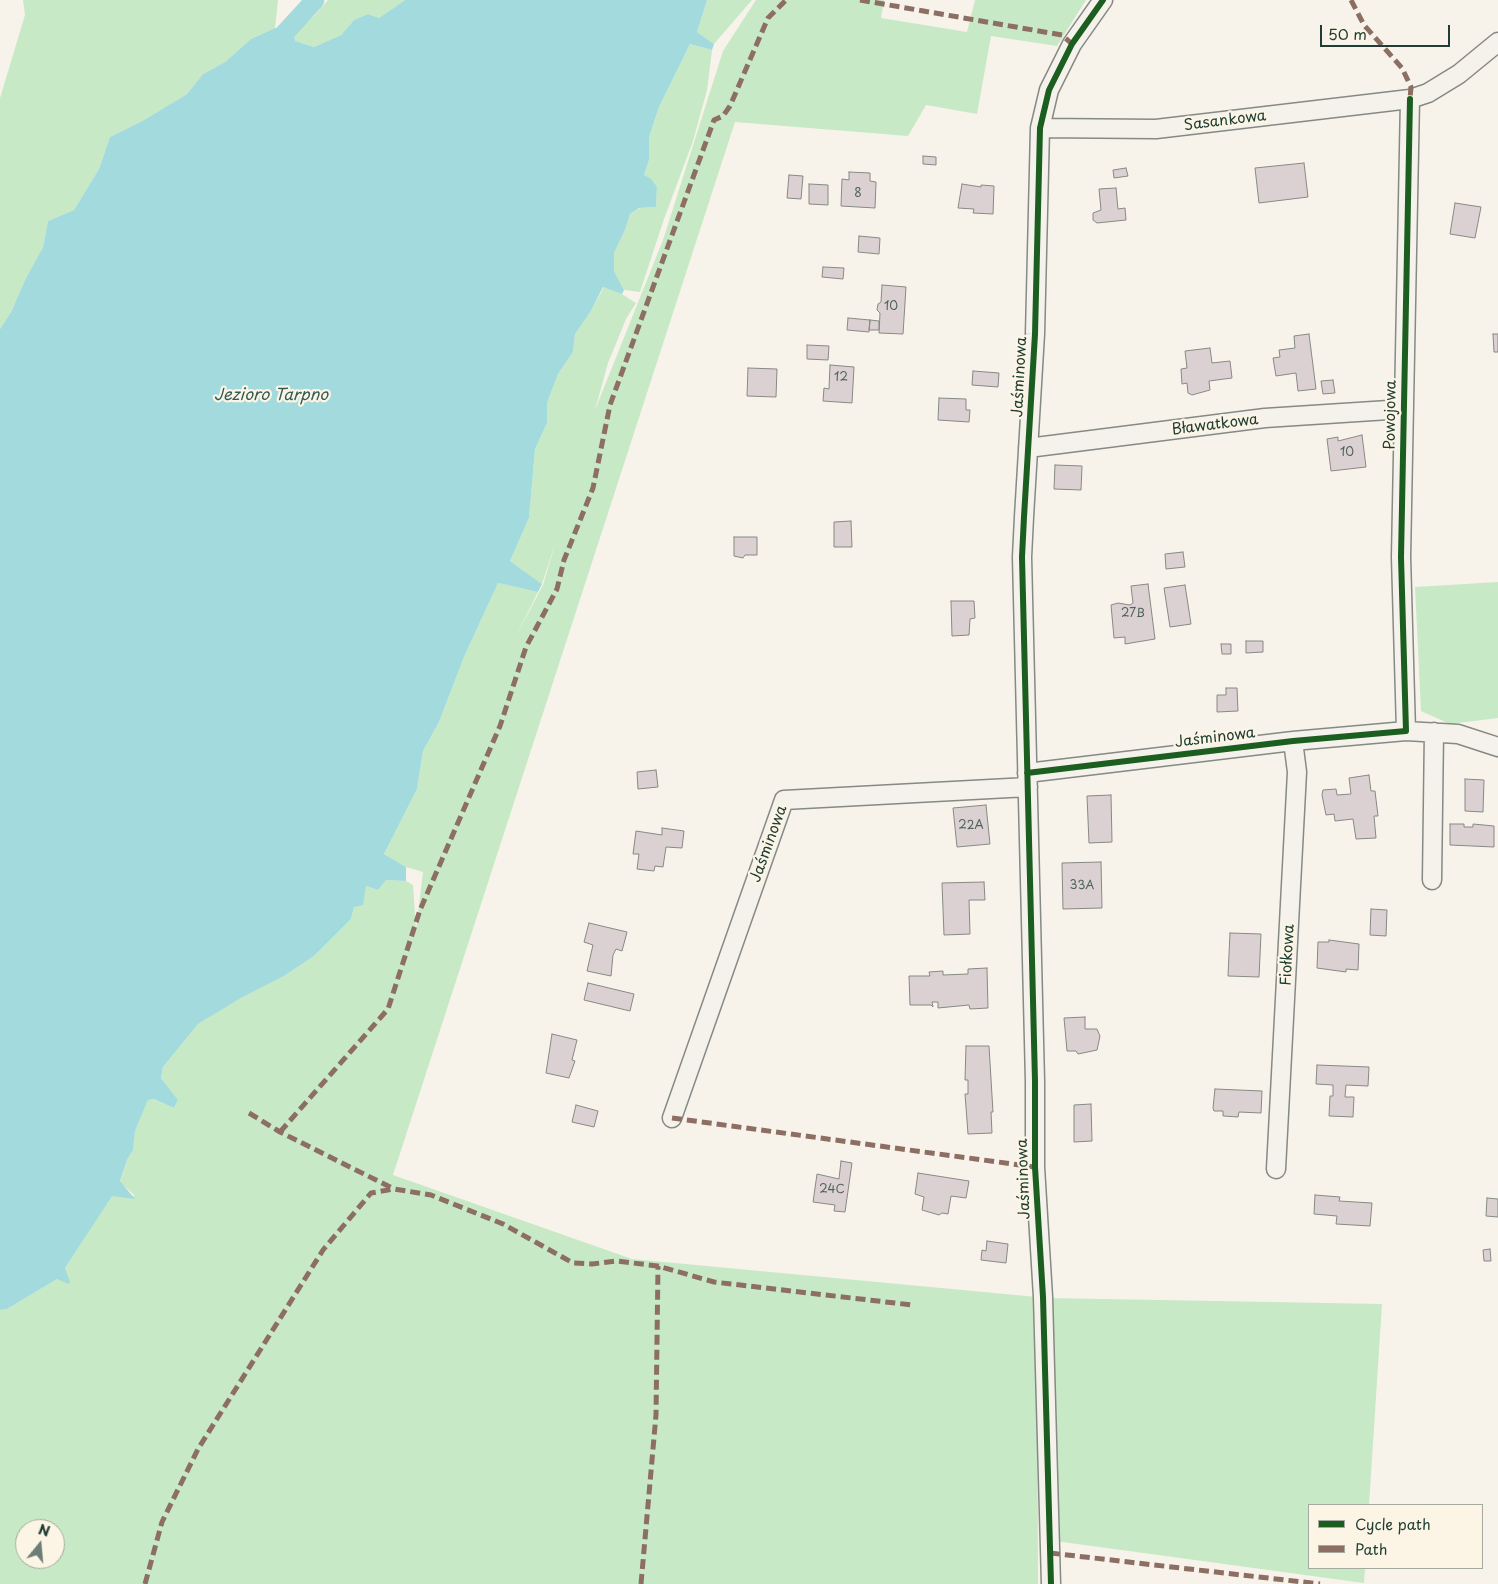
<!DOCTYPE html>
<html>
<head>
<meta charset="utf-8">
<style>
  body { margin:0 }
  #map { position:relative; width:1498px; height:1584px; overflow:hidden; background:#f7f3ea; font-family:"Playpen Sans",sans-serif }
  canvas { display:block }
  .legend { position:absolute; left:1308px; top:1504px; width:175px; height:65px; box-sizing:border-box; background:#fcf5e5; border:1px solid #a4ab9e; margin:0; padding:6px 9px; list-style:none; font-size:15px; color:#1f3d34 }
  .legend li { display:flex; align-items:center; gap:10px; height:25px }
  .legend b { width:25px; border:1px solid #a4ab9e }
  .north { position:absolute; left:15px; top:1519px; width:50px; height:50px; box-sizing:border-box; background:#fcf5e5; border:1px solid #a4ab9e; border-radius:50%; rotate:17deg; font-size:14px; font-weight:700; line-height:20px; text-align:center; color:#1f3d34 }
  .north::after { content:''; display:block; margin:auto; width:18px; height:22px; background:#6b7d74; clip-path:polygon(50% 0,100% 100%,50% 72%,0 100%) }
  .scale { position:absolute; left:1320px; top:25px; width:130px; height:22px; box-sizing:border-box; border:2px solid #1f3d34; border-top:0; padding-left:6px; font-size:15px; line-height:18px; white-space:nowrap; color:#1f3d34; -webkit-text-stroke:4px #fcf5e5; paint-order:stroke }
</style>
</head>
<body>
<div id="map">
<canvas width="1498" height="1584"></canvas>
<ul class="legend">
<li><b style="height:6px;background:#1b5e20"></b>Cycle path</li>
<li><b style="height:6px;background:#8d6e63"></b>Path</li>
</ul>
<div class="north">N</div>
<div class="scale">50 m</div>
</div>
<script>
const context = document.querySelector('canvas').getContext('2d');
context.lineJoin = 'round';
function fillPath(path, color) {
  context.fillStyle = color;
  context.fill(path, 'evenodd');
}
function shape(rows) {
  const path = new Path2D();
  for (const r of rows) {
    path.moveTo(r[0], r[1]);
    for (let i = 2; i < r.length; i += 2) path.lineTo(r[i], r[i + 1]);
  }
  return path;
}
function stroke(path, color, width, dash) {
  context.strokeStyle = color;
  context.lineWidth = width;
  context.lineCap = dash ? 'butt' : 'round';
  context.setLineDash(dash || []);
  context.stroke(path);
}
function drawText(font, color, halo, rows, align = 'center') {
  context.font = font + ' "Playpen Sans",sans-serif';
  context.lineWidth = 4.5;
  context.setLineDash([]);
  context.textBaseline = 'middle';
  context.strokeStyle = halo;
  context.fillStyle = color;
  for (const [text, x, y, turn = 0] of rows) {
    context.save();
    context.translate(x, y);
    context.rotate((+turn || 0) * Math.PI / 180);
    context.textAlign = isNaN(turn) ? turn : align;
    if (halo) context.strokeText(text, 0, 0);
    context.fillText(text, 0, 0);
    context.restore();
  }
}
fillPath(shape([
  [23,0,278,0,275,28,251,39,225,62,203,74,187,94,144,120,110,137,99,169,74,210,48,221,43,247,26,278,11,312,0,329,0,98,25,15],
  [328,0,405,0,379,18,368,14,354,20,341,35,314,47,295,41,294,32,314,16],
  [707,0,752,0,714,44,697,32],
  [756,0,884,0,881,18,967,32,975,0,1086,0,1057,46,991,36,977,114,926,105,908,136,735,122,393,1175,632,1259,1037,1297,1038,1584,0,1584,0,1310,7,1309,57,1279,70,1281,65,1268,112,1195,135,1196,120,1182,127,1160,133,1150,135,1131,148,1100,154,1099,174,1108,178,1100,161,1078,163,1067,198,1024,241,998,284,976,314,956,351,919,354,907,366,886,378,890,386,880,406,881,413,885,416,931,423,872,406,867,384,854,417,789,423,751,439,722,464,657,498,583,538,592,515,638,543,585,556,541,542,584,510,561,529,518,535,449,547,423,547,403,558,374,573,352,575,334,591,311,604,287,622,294,636,303,626,319,608,363,595,410,663,240,723,51],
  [25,1529,55,1529,55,1559,25,1559],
  [690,44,712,50,707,90,693,141,664,219,640,292,624,290,614,271,614,253,625,230,630,214,640,208,656,207,657,187,644,175,649,160,649,137,659,107],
  [1498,582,1498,718,1450,724,1421,711,1415,587],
  [1048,1298,1382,1304,1369,1505,1309,1505,1309,1568,1365,1568,1364,1583,1055,1541]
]), '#c7e9c6');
fillPath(shape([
  [405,0,707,0,697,32,714,44,712,50,690,44,659,107,649,137,649,160,644,175,651,179,657,187,656,207,639,208,630,214,625,230,614,253,614,271,624,290,622,294,603,287,591,311,575,334,573,352,558,374,547,403,547,423,535,449,529,518,510,561,542,584,538,592,498,583,464,657,439,722,423,751,417,789,384,854,406,867,406,881,386,880,378,890,366,886,363,905,354,907,351,919,314,956,284,976,241,998,198,1024,163,1067,161,1078,178,1100,174,1108,154,1099,148,1100,135,1131,133,1150,127,1160,120,1181,135,1199,112,1196,65,1268,70,1281,69,1284,57,1279,7,1309,0,1310,0,329,11,312,26,278,43,247,48,221,74,210,99,169,110,137,144,120,187,94,203,74,225,62,251,39,275,28,294,32,295,41,314,47,341,35,354,20,368,14,379,18]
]), '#a2dadd');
stroke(shape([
  [270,49,315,0]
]), '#a2dadd', 19);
const building = shape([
  [923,156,936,157,936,165,923,164,923,156],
  [1304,163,1308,197,1259,203,1255,168,1304,163],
  [1126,168,1128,176,1114,178,1113,170,1126,168],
  [849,172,870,173,870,181,876,182,875,208,841,206,842,179,849,180,849,172],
  [789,175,803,176,801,199,787,198,789,175],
  [809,184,828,185,828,205,809,204,809,184],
  [962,184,981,187,981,185,994,186,993,214,973,213,974,209,958,208,962,184],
  [1116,188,1118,209,1125,208,1126,220,1097,223,1093,220,1093,213,1101,210,1099,189,1116,188],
  [1455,203,1481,207,1475,238,1450,234,1455,203],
  [859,236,880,238,879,254,858,252,859,236],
  [823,267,844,268,843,279,822,277,823,267],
  [882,285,906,287,903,334,879,333,880,313,877,310,878,304,881,302,882,285],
  [848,318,870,320,869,332,847,330,848,318],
  [870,320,879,321,879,330,869,330,870,320],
  [1309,334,1316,389,1298,391,1296,373,1276,376,1273,358,1280,357,1279,350,1295,348,1294,336,1309,334],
  [1493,334,1498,334,1498,352,1494,352,1493,334],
  [807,345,829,346,828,360,807,359,807,345],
  [1210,348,1212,363,1230,361,1232,378,1209,381,1210,390,1192,395,1188,393,1187,383,1182,384,1181,369,1187,368,1185,351,1210,348],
  [830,365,854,367,852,403,823,401,824,388,829,389,830,365],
  [748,368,777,369,776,397,747,396,748,368],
  [973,371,999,373,998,387,972,385,973,371],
  [1333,380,1335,393,1323,394,1321,381,1333,380],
  [939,398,966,399,966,410,970,410,969,422,938,420,939,398],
  [1362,435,1366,467,1331,471,1327,439,1338,437,1338,441,1362,435],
  [1055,465,1082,466,1081,490,1054,489,1055,465],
  [851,521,852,547,834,547,834,522,851,521],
  [734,537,757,537,757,555,745,555,743,558,734,556,734,537],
  [1183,552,1185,567,1166,569,1165,554,1183,552],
  [1148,584,1155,639,1125,644,1125,637,1114,638,1111,605,1118,603,1130,605,1133,603,1131,586,1148,584],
  [1185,585,1191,624,1170,627,1164,588,1185,585],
  [951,601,974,601,975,618,970,619,969,635,952,636,951,601],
  [1246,641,1263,641,1263,652,1246,653,1246,641],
  [1221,644,1231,644,1231,654,1222,654,1221,644],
  [1226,688,1237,688,1238,711,1217,712,1217,695,1226,695,1226,688],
  [656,770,658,787,638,789,637,772,656,770],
  [1369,775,1371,791,1375,791,1378,816,1374,816,1376,838,1356,839,1353,819,1335,821,1334,814,1326,815,1322,795,1323,790,1336,789,1337,795,1351,794,1349,778,1369,775],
  [1465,779,1484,780,1483,812,1465,811,1465,779],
  [1111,795,1112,842,1089,843,1087,796,1111,795],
  [986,805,990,844,957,847,953,808,986,805],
  [1450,824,1464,824,1464,827,1473,827,1473,824,1494,826,1494,847,1450,845,1450,824],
  [662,828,684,831,682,848,666,847,663,867,655,866,654,871,637,869,639,854,633,854,636,831,662,835,662,828],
  [1101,862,1102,908,1063,909,1062,863,1101,862],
  [984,882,985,900,969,900,970,934,944,935,942,883,984,882],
  [1371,909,1387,910,1386,936,1370,935,1371,909],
  [589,923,627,932,622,951,616,949,613,955,611,976,587,971,593,945,584,942,589,923],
  [1230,933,1261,934,1259,977,1228,976,1230,933],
  [1329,940,1359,944,1358,970,1346,969,1346,972,1317,968,1318,942,1329,942,1329,940],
  [987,968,988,1008,970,1009,969,1005,938,1008,938,1002,932,1002,933,1007,931,1005,910,1005,909,976,930,976,929,972,943,971,943,975,968,974,968,969,987,968],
  [588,983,634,994,630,1011,584,1000,588,983],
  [1085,1017,1085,1029,1097,1029,1100,1036,1097,1050,1078,1054,1076,1051,1067,1051,1064,1018,1085,1017],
  [552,1034,577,1040,572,1060,575,1061,569,1078,546,1073,552,1034],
  [966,1046,989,1046,993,1112,991,1112,992,1133,968,1134,965,1094,968,1094,968,1080,965,1080,966,1046],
  [1317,1065,1369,1067,1368,1086,1346,1085,1345,1097,1354,1097,1353,1117,1329,1116,1330,1096,1333,1096,1333,1085,1316,1084,1317,1065],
  [1215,1089,1262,1091,1261,1113,1239,1112,1238,1117,1223,1116,1223,1111,1214,1111,1213,1108,1215,1089],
  [1091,1104,1092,1141,1074,1142,1074,1105,1091,1104],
  [576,1105,598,1111,594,1127,572,1122,576,1105],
  [841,1161,852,1163,845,1212,834,1211,835,1205,813,1202,817,1174,839,1179,841,1161],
  [918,1173,969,1181,966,1198,951,1196,948,1214,942,1213,939,1215,922,1210,924,1197,915,1194,918,1173],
  [1315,1195,1340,1197,1339,1201,1372,1203,1370,1226,1336,1224,1337,1216,1314,1214,1315,1195],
  [1487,1198,1498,1199,1498,1217,1486,1216,1487,1198],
  [987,1241,1008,1244,1006,1263,981,1260,982,1250,986,1251,987,1241],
  [1490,1249,1491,1261,1484,1261,1483,1250,1490,1249]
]);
fillPath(building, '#dcd1d2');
stroke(building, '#868984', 1);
const minor = shape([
  [1040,128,1156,129,1410,99,1428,93,1459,74,1498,42],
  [1028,448,1265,418,1404,409],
  [1406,731,1401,557,1410,99],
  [1027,773,1293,741,1406,731,1458,734,1498,747],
  [1432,880,1434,732],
  [672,1118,784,800,1028,787],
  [1276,1169,1297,772,1293,741],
  [1051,1584,1043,1297,1035,1167,1035,1081,1022,557,1024,517,1035,334,1040,128,1049,90,1072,44,1103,0]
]);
stroke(minor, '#868984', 21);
stroke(minor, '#f5f2ec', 18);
stroke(shape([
  [860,0,1062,35,1072,44],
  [1351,0,1364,25,1402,68,1411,87,1410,99],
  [249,1113,280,1132,394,1189],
  [672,1118,1035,1167],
  [280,1132,388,1009,420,910,500,726,526,647,557,589,564,560,593,488,610,405,714,120,723,116,730,106,768,18,786,0],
  [1050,1553,1320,1584],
  [145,1584,162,1522,198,1449,323,1250,371,1193,394,1189,431,1195,503,1224,573,1263,592,1264,616,1261,658,1266,714,1282,912,1305],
  [641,1584,656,1415,658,1266]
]), '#8d6e63', 5, [10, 5]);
stroke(shape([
  [1027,773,1293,741,1406,731,1401,557,1410,99],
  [1051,1584,1043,1297,1035,1167,1035,1081,1022,557,1024,517,1035,334,1040,128,1049,90,1072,44,1103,0]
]), '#1b5e20', 6);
drawText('12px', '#4e625c', null, [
  ["8",858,194],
  ["10",891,307],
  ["12",841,378],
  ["10",1347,453],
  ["27B",1133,614],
  ["22A",971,826],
  ["33A",1082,886],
  ["24C",832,1190]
]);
drawText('15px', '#1f3d34', '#fcf5e5', [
  ["Sasankowa",1225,121,-7],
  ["Jaśminowa",1020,377,-87],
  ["Powojowa",1391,415,-89],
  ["Bławatkowa",1215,425,-7],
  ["Jaśminowa",1215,738,-7],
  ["Jaśminowa",769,844,-70],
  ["Fiołkowa",1288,955,-87],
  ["Jaśminowa",1024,1179,-92]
]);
drawText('italic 16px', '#325a55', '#fcf5e5', [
  ["Jezioro Tarpno",271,396]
]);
</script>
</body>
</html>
